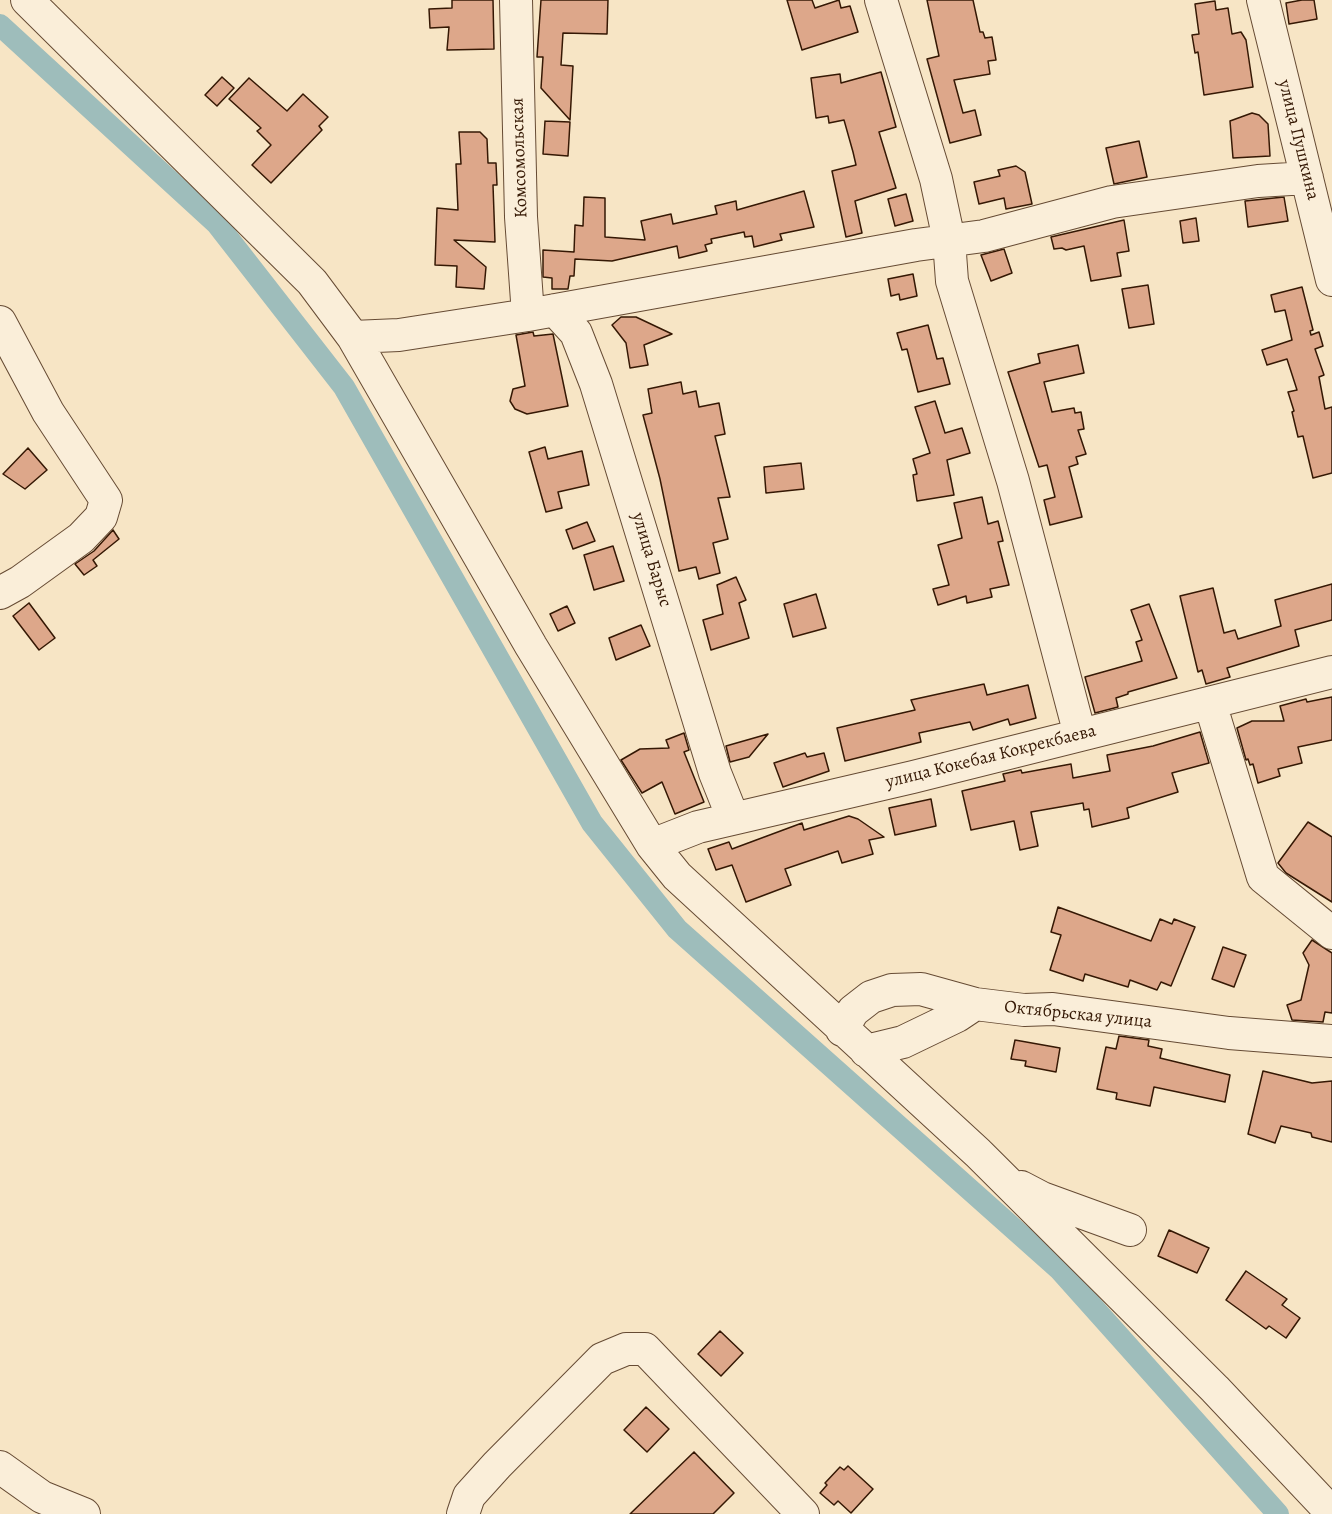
<!DOCTYPE html>
<html>
<head>
<meta charset="utf-8">
<style>
  body { margin:0 }
  canvas { display:block; background:#f7e5c5 }
</style>
</head>
<body>
<canvas width="1332" height="1514"></canvas>
<script>
const context = document.querySelector('canvas').getContext('2d');
context.lineJoin = 'round';
function shape(rows) {
  const path = new Path2D();
  for (const r of rows) {
    path.moveTo(r[0], r[1]);
    for (let i = 2; i < r.length; i += 2) path.lineTo(r[i], r[i + 1]);
  }
  return path;
}
function stroke(path, color, width, dash) {
  context.strokeStyle = color;
  context.lineWidth = width;
  context.lineCap = dash ? 'butt' : 'round';
  context.setLineDash(dash || []);
  context.stroke(path);
}
function fillPath(path, color) {
  context.fillStyle = color;
  context.fill(path, 'evenodd');
}
function drawText(font, color, halo, rows, align = 'center') {
  context.font = font + ' Alegreya,serif';
  context.lineWidth = 4.5;
  context.setLineDash([]);
  context.textBaseline = 'middle';
  context.strokeStyle = halo;
  context.fillStyle = color;
  for (const [text, x, y, turn = 0] of rows) {
    context.save();
    context.translate(x, y);
    context.rotate((+turn || 0) * Math.PI / 180);
    context.textAlign = isNaN(turn) ? turn : align;
    if (halo) context.strokeText(text, 0, 0);
    context.fillText(text, 0, 0);
    context.restore();
  }
}
stroke(shape([
  [0,25,217,224,344,387,592,823,677,929,1059,1269,1278,1514]
]), '#9ebdbb', 22);
const building = shape([
  [452,0,493,0,494,49,447,50,449,27,430,28,429,9,452,8,452,0],
  [541,0,608,0,607,34,563,33,561,65,573,66,570,120,541,88,543,57,537,57,541,0],
  [787,0,812,0,815,8,839,0,841,8,850,6,858,32,802,50,787,0],
  [927,0,973,0,980,32,983,32,985,38,992,37,996,60,988,61,990,74,954,80,963,113,975,110,981,135,950,143,927,59,939,56,927,0],
  [1302,0,1314,0,1317,19,1289,24,1286,3,1302,0],
  [1215,1,1216,10,1228,8,1232,34,1241,32,1246,40,1253,87,1204,95,1198,52,1195,53,1192,35,1199,34,1195,4,1215,1],
  [881,72,896,127,879,132,896,188,855,201,862,233,846,237,832,171,856,165,853,152,844,120,829,123,828,116,816,118,811,78,840,74,841,83,881,72],
  [222,77,234,88,217,106,205,95,222,77],
  [249,78,287,111,303,94,328,117,319,126,322,130,271,183,252,165,271,145,257,131,261,128,229,99,249,78],
  [1252,113,1259,115,1268,124,1270,156,1233,158,1230,121,1252,113],
  [545,121,570,122,568,156,543,154,545,121],
  [459,132,480,132,487,139,488,163,496,163,497,185,493,185,495,242,454,240,486,267,484,289,456,287,457,266,435,265,437,208,458,210,456,164,461,164,459,132],
  [1139,141,1147,177,1114,184,1106,148,1139,141],
  [1016,166,1025,172,1032,204,1006,209,1004,198,979,204,974,182,1000,176,998,170,1016,166],
  [804,191,814,227,780,234,782,240,754,247,752,236,745,237,744,232,711,239,712,243,705,245,707,251,679,258,677,246,612,261,575,259,574,276,570,276,568,289,552,289,552,278,543,277,543,250,574,252,575,225,583,226,584,197,605,198,605,237,645,240,641,221,671,214,673,224,717,214,715,206,736,201,737,210,804,191],
  [906,194,913,221,895,226,888,199,906,194],
  [1284,197,1288,221,1248,227,1245,201,1284,197],
  [1196,218,1199,241,1183,243,1180,221,1196,218],
  [1124,220,1129,251,1117,253,1121,276,1091,281,1084,246,1066,250,1062,248,1054,249,1051,237,1124,220],
  [1004,249,1012,273,991,281,981,255,1004,249],
  [913,274,917,296,900,300,899,294,891,296,888,279,913,274],
  [1148,285,1154,324,1129,328,1122,289,1148,285],
  [1302,287,1313,330,1310,331,1311,335,1319,332,1323,346,1315,349,1324,375,1319,377,1325,409,1332,407,1332,473,1313,478,1303,436,1298,437,1292,412,1294,411,1288,392,1297,390,1287,359,1267,365,1262,350,1292,340,1285,310,1275,312,1271,295,1302,287],
  [621,317,636,317,672,334,644,345,648,365,630,368,626,343,612,325,621,317],
  [928,325,937,359,943,358,950,384,918,392,907,349,902,350,897,333,928,325],
  [533,332,534,336,553,334,568,406,527,414,515,409,510,401,513,389,525,386,516,335,533,332],
  [1078,345,1084,373,1044,382,1052,412,1074,408,1075,413,1081,412,1084,429,1078,430,1086,454,1076,457,1078,464,1069,467,1082,517,1050,525,1044,500,1055,497,1047,465,1039,467,1008,372,1040,363,1038,354,1078,345],
  [681,382,683,394,696,391,699,407,719,403,725,434,715,436,730,497,718,498,728,539,713,543,720,573,699,579,696,567,679,571,660,479,643,415,652,413,648,389,681,382],
  [935,401,945,433,962,428,970,453,947,460,954,495,917,501,913,475,917,474,913,459,930,453,915,407,935,401],
  [545,447,548,459,582,451,589,485,558,492,562,508,546,512,529,452,545,447],
  [28,448,47,470,25,489,3,474,28,448],
  [801,463,804,489,766,493,764,467,801,463],
  [982,497,988,524,998,521,1003,541,998,542,1009,585,990,589,992,597,967,603,966,596,938,605,933,589,949,585,938,545,962,538,954,503,982,497],
  [587,522,595,541,573,549,566,530,587,522],
  [113,530,119,539,93,560,97,566,84,575,75,564,94,551,113,530],
  [613,546,624,581,594,590,584,555,613,546],
  [736,577,746,600,739,603,749,638,711,650,703,620,723,614,717,585,736,577],
  [1332,584,1332,620,1295,630,1299,646,1227,668,1230,677,1206,684,1202,670,1198,672,1180,596,1213,588,1224,633,1235,630,1238,639,1281,626,1275,600,1332,584],
  [816,594,826,628,793,637,784,604,816,594],
  [29,603,55,638,39,650,13,616,29,603],
  [1149,604,1177,678,1128,692,1128,694,1116,698,1118,707,1095,713,1085,677,1142,661,1136,642,1142,640,1131,610,1149,604],
  [567,606,575,623,558,631,550,614,567,606],
  [641,625,650,646,616,660,609,638,641,625],
  [984,684,987,695,1028,685,1036,718,1010,725,1008,719,973,730,970,722,919,733,921,742,845,761,837,728,915,710,911,700,984,684],
  [1332,697,1332,740,1298,747,1302,763,1278,769,1280,776,1258,783,1253,764,1250,765,1248,759,1246,760,1237,728,1252,721,1284,721,1280,706,1306,699,1307,702,1332,697],
  [1200,732,1209,763,1172,773,1178,792,1127,808,1129,818,1092,827,1089,809,1084,810,1083,803,1031,812,1038,846,1020,850,1014,821,971,830,962,791,1005,781,1003,774,1021,770,1022,773,1071,764,1073,778,1110,771,1107,755,1153,746,1200,732],
  [684,733,689,750,684,752,704,802,675,814,662,782,642,793,621,760,640,749,669,748,666,740,684,733],
  [768,734,749,757,730,762,726,746,768,734],
  [805,753,807,757,824,753,829,771,783,787,774,763,805,753],
  [931,799,936,826,895,835,889,808,931,799],
  [849,816,858,819,884,837,869,840,873,854,842,863,838,851,785,869,791,885,746,902,732,865,716,870,708,849,729,842,732,849,802,823,804,830,849,816],
  [1308,822,1332,837,1332,902,1286,873,1278,863,1308,822],
  [1058,907,1151,941,1160,919,1172,924,1174,919,1195,927,1171,986,1161,982,1157,990,1130,980,1128,987,1085,974,1083,981,1050,970,1061,935,1051,932,1058,907],
  [1312,940,1332,953,1332,1013,1325,1012,1323,1022,1292,1020,1287,1005,1301,1000,1309,965,1303,953,1312,940],
  [1223,947,1246,955,1234,987,1212,979,1223,947],
  [1119,1036,1149,1040,1148,1046,1162,1049,1160,1058,1230,1075,1225,1102,1154,1087,1150,1106,1116,1099,1117,1093,1097,1089,1106,1047,1116,1049,1119,1036],
  [1015,1040,1060,1048,1056,1072,1025,1066,1026,1061,1011,1059,1015,1040],
  [1263,1071,1312,1083,1332,1081,1332,1142,1312,1137,1311,1133,1281,1126,1275,1143,1248,1134,1263,1071],
  [1169,1230,1209,1248,1197,1273,1158,1256,1169,1230],
  [1246,1271,1287,1299,1282,1305,1300,1318,1286,1338,1269,1326,1266,1329,1226,1300,1246,1271],
  [720,1331,743,1353,721,1376,698,1354,720,1331],
  [646,1407,669,1429,647,1452,624,1430,646,1407],
  [694,1452,734,1493,713,1514,630,1514,694,1452],
  [848,1466,873,1489,851,1513,838,1501,834,1505,820,1493,827,1485,825,1483,840,1467,844,1470,848,1466]
]);
fillPath(building, '#dda78a');
stroke(building, '#351804', 1.5);
const minor = shape([
  [27,0,312,282,353,337,531,646,652,845,677,876,978,1153,1215,1389,1332,1513],
  [516,0,521,217,528,315],
  [881,0,936,179,949,240,952,281,1013,481,1080,735],
  [1263,0,1332,280],
  [555,310,576,333,596,384,715,773,733,818],
  [0,322,48,412,106,500,101,517,81,538,20,582,0,593],
  [353,337,399,335,528,315,916,245,984,236,1112,202,1258,181,1307,178],
  [1210,703,1263,877,1332,933],
  [652,845,698,827,913,777,1332,672],
  [842,1030,853,1011,871,997,892,990,921,989,975,1004,1024,1010,1053,1009,1229,1033,1332,1041],
  [866,1051,903,1042,957,1016,975,1004],
  [1021,1187,1042,1198,1130,1230],
  [0,1467,42,1497,84,1514],
  [463,1514,469,1496,497,1465,602,1359,626,1349,645,1349,803,1514]
]);
stroke(minor, '#664b34', 34);
stroke(minor, '#faeed9', 32);
drawText('18px', '#351804', '#faeed9', [
  ["улица Пушкина",1298,140,76],
  ["Комсомольская",520,158,-92],
  ["улица Барыс",651,560,73],
  ["улица Кокебая Кокрекбаева",991,757,-14],
  ["Октябрьская улица",1078,1015,6]
]);
</script>
</body>
</html>
